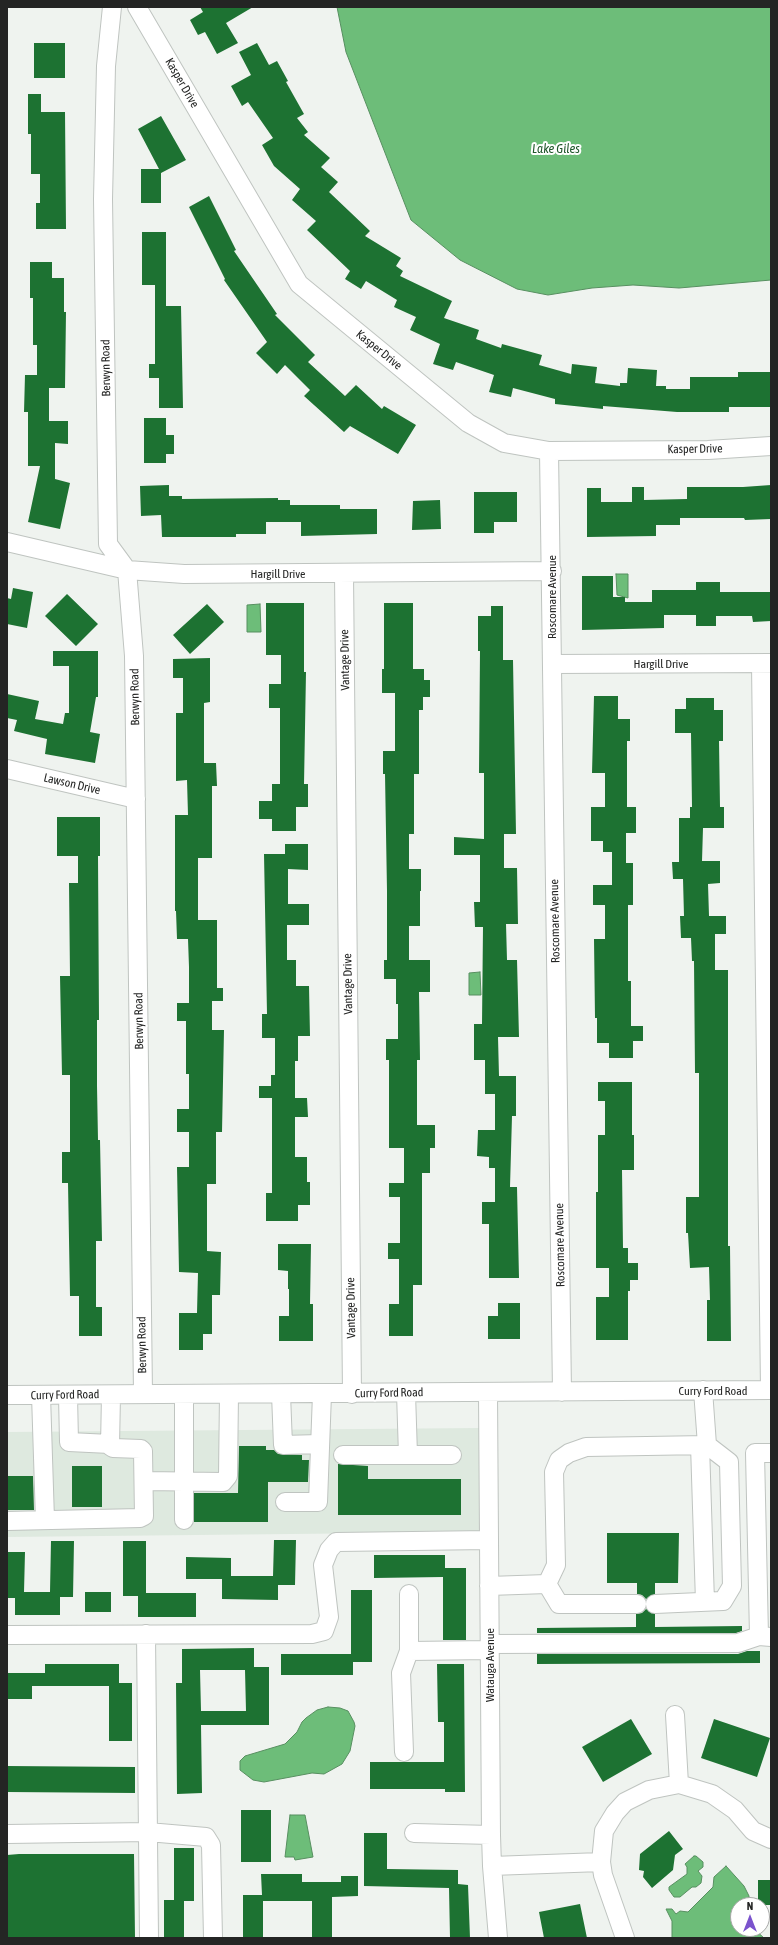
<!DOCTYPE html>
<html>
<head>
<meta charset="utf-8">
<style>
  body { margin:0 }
  #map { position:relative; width:778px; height:1945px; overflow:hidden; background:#eff3ef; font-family:"Asap Condensed",sans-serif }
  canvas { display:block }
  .frame { position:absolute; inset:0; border:8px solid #242524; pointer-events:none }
  .north { position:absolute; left:730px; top:1897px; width:40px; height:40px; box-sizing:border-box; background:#fff; border:1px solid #a7a8a7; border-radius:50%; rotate:0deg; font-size:11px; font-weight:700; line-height:16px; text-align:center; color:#242524 }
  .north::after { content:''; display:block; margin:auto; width:14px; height:18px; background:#7b53cd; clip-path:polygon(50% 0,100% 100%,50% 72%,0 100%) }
</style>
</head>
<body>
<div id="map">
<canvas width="778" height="1945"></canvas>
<div class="frame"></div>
<div class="north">N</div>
</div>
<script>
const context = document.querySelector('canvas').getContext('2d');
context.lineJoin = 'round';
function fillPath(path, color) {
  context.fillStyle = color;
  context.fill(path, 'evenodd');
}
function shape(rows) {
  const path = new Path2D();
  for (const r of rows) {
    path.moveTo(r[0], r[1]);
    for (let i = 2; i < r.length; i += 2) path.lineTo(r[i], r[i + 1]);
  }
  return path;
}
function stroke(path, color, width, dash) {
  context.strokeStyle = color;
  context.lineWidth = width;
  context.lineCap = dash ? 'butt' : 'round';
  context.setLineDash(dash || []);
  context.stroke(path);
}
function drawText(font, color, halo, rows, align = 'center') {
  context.font = font + ' "Asap Condensed",sans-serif';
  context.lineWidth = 4;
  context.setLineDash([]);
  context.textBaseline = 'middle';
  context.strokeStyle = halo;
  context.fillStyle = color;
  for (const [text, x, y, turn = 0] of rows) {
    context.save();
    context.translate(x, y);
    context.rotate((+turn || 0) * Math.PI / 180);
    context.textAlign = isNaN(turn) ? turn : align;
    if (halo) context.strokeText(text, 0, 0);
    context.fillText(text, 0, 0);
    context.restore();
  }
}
fillPath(shape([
  [479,1428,480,1532,7,1537,7,1432]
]), '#dee9df');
const water = shape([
  [337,7,771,7,771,280,679,288,633,285,592,288,548,295,517,289,460,260,411,220,346,52,337,7],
  [616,574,628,574,628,598,617,595,616,574],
  [260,604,261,632,247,632,247,605,260,604],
  [480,972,481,995,469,995,469,973,480,972],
  [328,1707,340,1708,348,1711,354,1722,355,1726,350,1751,342,1764,324,1774,312,1773,264,1782,253,1780,240,1770,240,1761,245,1756,285,1744,297,1732,302,1722,306,1718,317,1710,328,1707],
  [290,1815,305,1815,313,1857,295,1860,294,1857,285,1857,290,1815],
  [694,1856,696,1856,703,1862,703,1867,698,1871,702,1876,701,1883,696,1887,692,1887,680,1897,674,1897,669,1890,669,1887,687,1874,687,1867,685,1864,694,1856],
  [726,1866,744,1886,749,1896,749,1905,738,1905,738,1929,754,1929,764,1938,672,1938,672,1921,666,1909,672,1909,676,1914,680,1911,688,1912,713,1887,714,1877,726,1866]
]);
fillPath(water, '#6dbd79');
stroke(water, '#578f60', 1);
fillPath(shape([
  [200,7,253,7,226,23,238,43,217,54,205,32,198,35,190,20,203,12],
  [34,43,65,43,65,78,34,78],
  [257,43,269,65,277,61,288,81,286,82,304,114,297,118,308,132,304,135,330,158,321,167,338,182,329,192,370,231,365,236,401,258,396,266,403,271,400,276,452,301,444,318,479,330,476,339,501,348,502,344,542,355,539,365,571,374,572,364,597,367,595,383,620,386,620,383,627,383,628,368,657,370,656,386,666,386,666,389,690,389,690,377,738,377,738,372,771,372,771,407,729,407,729,412,677,412,603,406,603,409,555,404,555,399,513,388,511,397,489,392,494,375,456,362,453,370,433,364,440,344,410,330,416,317,394,307,397,300,366,281,361,289,345,279,350,271,307,230,316,221,292,200,300,189,274,166,262,145,273,138,248,102,242,106,231,86,251,75,239,52],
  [28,94,41,94,41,112,65,112,66,229,36,229,36,203,40,203,40,174,31,174,31,134,28,134],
  [161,116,186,160,161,173,161,203,141,203,141,169,159,169,138,129],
  [209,196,236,250,234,251,277,314,275,315,315,355,308,362,345,396,356,385,382,409,384,406,416,425,398,454,350,426,344,432,304,396,310,390,285,365,277,374,256,353,267,342,224,280,225,279,189,207],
  [142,232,166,232,166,306,181,306,183,408,159,408,159,378,149,378,149,364,155,364,155,285,142,285],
  [30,262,52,262,52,278,64,278,64,312,66,312,65,388,49,388,49,421,68,421,68,444,55,443,55,479,70,483,60,529,28,522,40,466,28,466,28,412,24,412,25,375,37,375,37,345,33,345,33,298,30,298],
  [144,418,166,418,166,435,174,435,174,454,166,454,166,463,144,463],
  [169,485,169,496,182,496,182,499,278,498,278,500,290,500,290,505,340,505,340,509,377,509,377,534,301,536,301,522,266,522,266,534,236,534,236,537,162,537,161,515,141,516,140,486],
  [771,485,771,519,745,520,744,518,680,518,680,525,656,525,656,536,587,537,587,488,601,488,601,502,632,502,632,487,644,487,644,500,687,499,687,487,743,487],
  [474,492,517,492,517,522,494,522,494,533,474,533],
  [440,500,441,529,412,530,413,501],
  [582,576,613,576,613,597,625,597,625,602,652,602,652,590,696,590,696,582,720,582,720,592,771,592,771,621,753,622,752,616,716,616,716,626,696,626,696,615,664,615,664,628,582,630],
  [13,588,33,592,27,628,7,624,7,598,11,599],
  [67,594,98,624,76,646,45,616],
  [266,603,304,603,304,672,306,672,304,784,308,784,308,807,296,807,296,831,272,831,272,819,259,819,259,801,272,801,272,784,280,784,280,708,269,708,269,684,281,684,281,655,266,655],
  [384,603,413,603,413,669,424,669,424,680,430,680,430,697,423,697,423,710,419,710,419,774,414,774,414,834,409,834,409,869,421,869,421,891,420,891,420,926,409,926,409,960,430,960,430,992,419,992,420,1060,417,1060,417,1125,435,1125,435,1148,430,1148,430,1173,422,1173,422,1285,413,1285,413,1336,389,1336,389,1304,399,1304,399,1259,388,1259,388,1243,400,1243,400,1197,389,1197,389,1183,404,1183,404,1148,389,1148,389,1060,386,1060,386,1039,398,1039,398,1004,396,1004,396,979,384,979,384,960,387,960,387,891,385,774,383,774,383,751,395,751,395,693,382,693,382,669,384,669],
  [207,604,224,622,190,654,173,635],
  [491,606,503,606,503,660,513,660,516,834,504,834,504,868,517,868,518,924,506,924,507,960,517,960,519,1037,498,1037,499,1076,516,1076,516,1116,512,1116,510,1187,517,1187,519,1278,489,1278,489,1224,482,1224,482,1202,495,1202,495,1168,489,1168,489,1157,477,1156,478,1130,495,1130,495,1094,485,1094,485,1060,474,1060,474,1024,482,1024,483,927,475,927,474,902,480,902,480,855,454,855,454,837,484,839,484,773,479,773,480,651,478,651,478,616,491,616],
  [53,651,98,651,98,697,96,697,90,732,100,734,95,763,45,754,47,739,14,731,17,720,7,718,7,694,39,701,35,719,63,724,65,713,69,713,69,666,53,666],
  [210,658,210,702,204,703,204,763,216,763,217,786,212,786,212,858,198,858,198,920,217,920,217,988,223,988,223,1001,212,1001,212,1030,224,1030,222,1132,216,1132,216,1184,207,1184,207,1251,221,1252,220,1295,212,1295,212,1334,203,1334,203,1350,179,1350,179,1313,197,1313,198,1273,179,1272,177,1167,189,1167,189,1132,177,1132,177,1109,189,1109,189,1074,186,1074,186,1021,177,1021,177,1003,189,1003,189,967,188,939,177,939,176,911,175,911,175,815,188,815,187,780,176,781,176,713,183,713,183,678,173,678,173,659],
  [594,696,618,696,618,719,630,719,630,741,627,741,627,807,636,807,636,833,626,833,626,863,633,863,633,905,628,905,628,981,631,981,631,1026,643,1026,643,1041,633,1041,633,1058,609,1058,609,1043,597,1043,597,1018,595,1018,594,939,605,939,605,905,593,905,593,885,612,885,612,852,603,852,603,841,591,841,591,807,605,807,605,773,592,773],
  [686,698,714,698,714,710,723,710,723,741,719,741,720,807,724,807,724,828,703,828,702,861,720,861,720,883,708,884,709,916,726,916,726,934,715,934,715,970,728,970,728,1246,730,1246,731,1341,707,1341,707,1300,710,1300,709,1267,690,1268,688,1233,686,1233,686,1197,699,1197,699,1073,695,1073,694,961,692,961,691,938,681,938,680,916,684,916,683,879,673,879,672,862,679,862,679,818,690,818,690,807,692,807,691,733,675,733,675,709,686,709],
  [57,817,100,817,100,856,98,856,99,1020,97,1020,97,1086,98,1140,100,1140,102,1241,96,1241,96,1307,102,1307,102,1336,79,1336,79,1296,70,1296,68,1183,62,1183,62,1152,70,1152,70,1075,62,1075,60,976,70,976,69,883,78,883,78,856,57,856],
  [285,844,308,844,308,870,288,869,288,904,309,904,309,925,287,925,287,960,296,960,296,986,309,986,310,1036,298,1036,298,1061,295,1061,295,1098,307,1098,308,1117,295,1117,295,1157,307,1157,307,1182,310,1182,310,1205,298,1205,298,1221,266,1221,266,1193,272,1193,272,1098,259,1098,259,1086,271,1086,271,1075,275,1075,275,1038,262,1038,262,1014,267,1014,264,854,285,854],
  [598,1082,632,1082,632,1135,634,1135,634,1170,622,1170,623,1248,628,1248,628,1263,638,1263,638,1280,630,1280,630,1291,628,1291,628,1340,596,1340,596,1297,609,1297,609,1268,596,1268,596,1192,598,1192,598,1135,605,1135,605,1101,598,1101],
  [278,1244,311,1244,310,1304,313,1304,313,1341,279,1341,279,1316,289,1316,289,1289,288,1289,288,1271,278,1270],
  [498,1303,520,1303,520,1339,488,1339,488,1316,498,1316],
  [239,1446,266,1446,266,1450,274,1450,278,1454,302,1455,302,1460,309,1460,308,1482,268,1482,268,1522,194,1522,194,1493,238,1493],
  [338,1464,368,1466,368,1479,461,1479,461,1515,338,1515],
  [72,1466,102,1466,102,1507,72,1507],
  [7,1476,33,1476,34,1510,7,1510],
  [607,1533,679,1533,678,1583,655,1583,655,1594,646,1599,642,1595,637,1594,637,1583,607,1583],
  [274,1540,296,1540,295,1585,278,1585,278,1600,222,1599,222,1579,186,1579,186,1557,231,1558,231,1576,273,1576],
  [51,1541,74,1541,73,1597,60,1597,60,1615,15,1615,15,1598,7,1598,7,1552,25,1552,24,1592,50,1592],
  [123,1541,146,1541,146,1593,196,1593,196,1617,138,1617,138,1596,123,1596],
  [374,1555,445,1555,445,1568,466,1568,466,1640,443,1640,443,1577,374,1578],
  [351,1590,372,1590,372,1662,353,1662,353,1675,281,1675,281,1654,351,1654],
  [85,1592,111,1592,111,1612,85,1612],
  [646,1609,655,1614,655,1627,742,1626,742,1631,736,1633,537,1633,537,1628,636,1627,636,1614,642,1613],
  [254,1648,254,1667,269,1667,269,1725,201,1725,202,1793,177,1794,176,1683,182,1683,182,1649],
  [200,1670,245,1670,246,1711,201,1711],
  [747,1651,760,1651,760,1663,537,1664,537,1654,738,1654],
  [45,1664,119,1664,119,1683,132,1683,132,1741,109,1741,109,1686,32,1686,32,1699,7,1699,7,1673,45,1673],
  [437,1664,464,1664,465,1792,445,1792,445,1789,370,1789,370,1762,444,1762,444,1722,438,1722],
  [631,1719,652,1754,603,1782,582,1747],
  [714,1719,770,1738,757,1777,701,1758],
  [7,1766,135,1767,135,1793,7,1792],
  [241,1810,271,1810,271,1862,241,1862],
  [669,1831,683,1849,675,1855,673,1870,652,1888,643,1877,644,1871,639,1870,640,1854],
  [364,1833,387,1833,387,1869,458,1870,458,1884,468,1885,470,1938,450,1938,449,1888,364,1886],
  [174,1848,194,1848,194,1901,184,1901,184,1938,164,1938,164,1900,174,1900],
  [19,1854,134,1854,135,1938,7,1938,7,1855],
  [261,1874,302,1874,302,1882,341,1882,341,1876,358,1876,358,1896,332,1897,332,1938,312,1938,312,1901,263,1901,263,1938,243,1938,243,1895,262,1895],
  [758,1880,771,1880,771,1905,758,1905],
  [580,1904,587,1938,544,1938,539,1912]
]), '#1d7232');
const minor = shape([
  [112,7,106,66,103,199,108,544,127,570,134,656,143,1394],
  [137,7,299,284,468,423,504,443,549,451,708,450,771,446],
  [549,451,562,1392],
  [7,542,127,570,184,574,552,571],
  [344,574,352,1394],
  [552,664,771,663],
  [761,664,770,1390],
  [7,769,136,799],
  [488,1392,491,1835,492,1866,498,1938],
  [184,1394,184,1520],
  [281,1394,283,1445,320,1444],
  [7,1395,771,1390],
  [41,1395,45,1520],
  [68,1395,69,1442,110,1444],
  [700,1445,705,1602],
  [343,1455,408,1455,406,1393],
  [408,1455,452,1455],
  [144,1481,223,1482,228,1476,229,1394],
  [285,1502,318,1502,322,1394],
  [7,1521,140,1518,144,1516,143,1451,141,1449,113,1448,110,1446,111,1395],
  [547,1584,556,1565,554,1472,559,1460,569,1453,586,1447,707,1445,703,1390],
  [489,1586,547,1584,559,1604,637,1604],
  [655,1604,723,1601,732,1586,729,1462,707,1445],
  [146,1634,149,1938],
  [7,1635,312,1634,324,1631,329,1617,323,1565,329,1550,336,1542,489,1540],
  [771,1637,759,1636,755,1453,771,1453],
  [490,1644,738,1643,759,1636],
  [409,1651,490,1650],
  [675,1715,679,1784],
  [404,1752,401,1673,409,1651,409,1594],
  [414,1833,491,1835],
  [7,1834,148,1832,206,1837,211,1845,213,1938],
  [492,1866,601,1862],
  [625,1938,603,1875,601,1862,604,1831,615,1813,625,1802,649,1790,679,1784,712,1794,735,1810,753,1831,771,1839]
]);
stroke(minor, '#bfc4c0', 20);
stroke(minor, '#fff', 18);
drawText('12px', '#242524', '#fff', [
  ["Kasper Drive",182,83,60],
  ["Kasper Drive",379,350,39],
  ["Berwyn Road",106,368,-91],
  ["Kasper Drive",695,449,-1],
  ["Hargill Drive",278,574],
  ["Roscomare Avenue",552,597,-90],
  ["Vantage Drive",345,660,-91],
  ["Hargill Drive",661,664],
  ["Berwyn Road",135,697,-91],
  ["Lawson Drive",72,784,13],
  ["Roscomare Avenue",555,921,-91],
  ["Vantage Drive",348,984,-91],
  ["Berwyn Road",139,1021,-91],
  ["Roscomare Avenue",560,1245,-91],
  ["Vantage Drive",351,1308,-91],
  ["Berwyn Road",142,1345,-91],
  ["Curry Ford Road",713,1391],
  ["Curry Ford Road",389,1393,-1],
  ["Curry Ford Road",65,1395,-1],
  ["Watauga Avenue",490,1665,-90]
]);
drawText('italic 13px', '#20582b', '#fff', [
  ["Lake Giles",556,149]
]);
</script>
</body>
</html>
